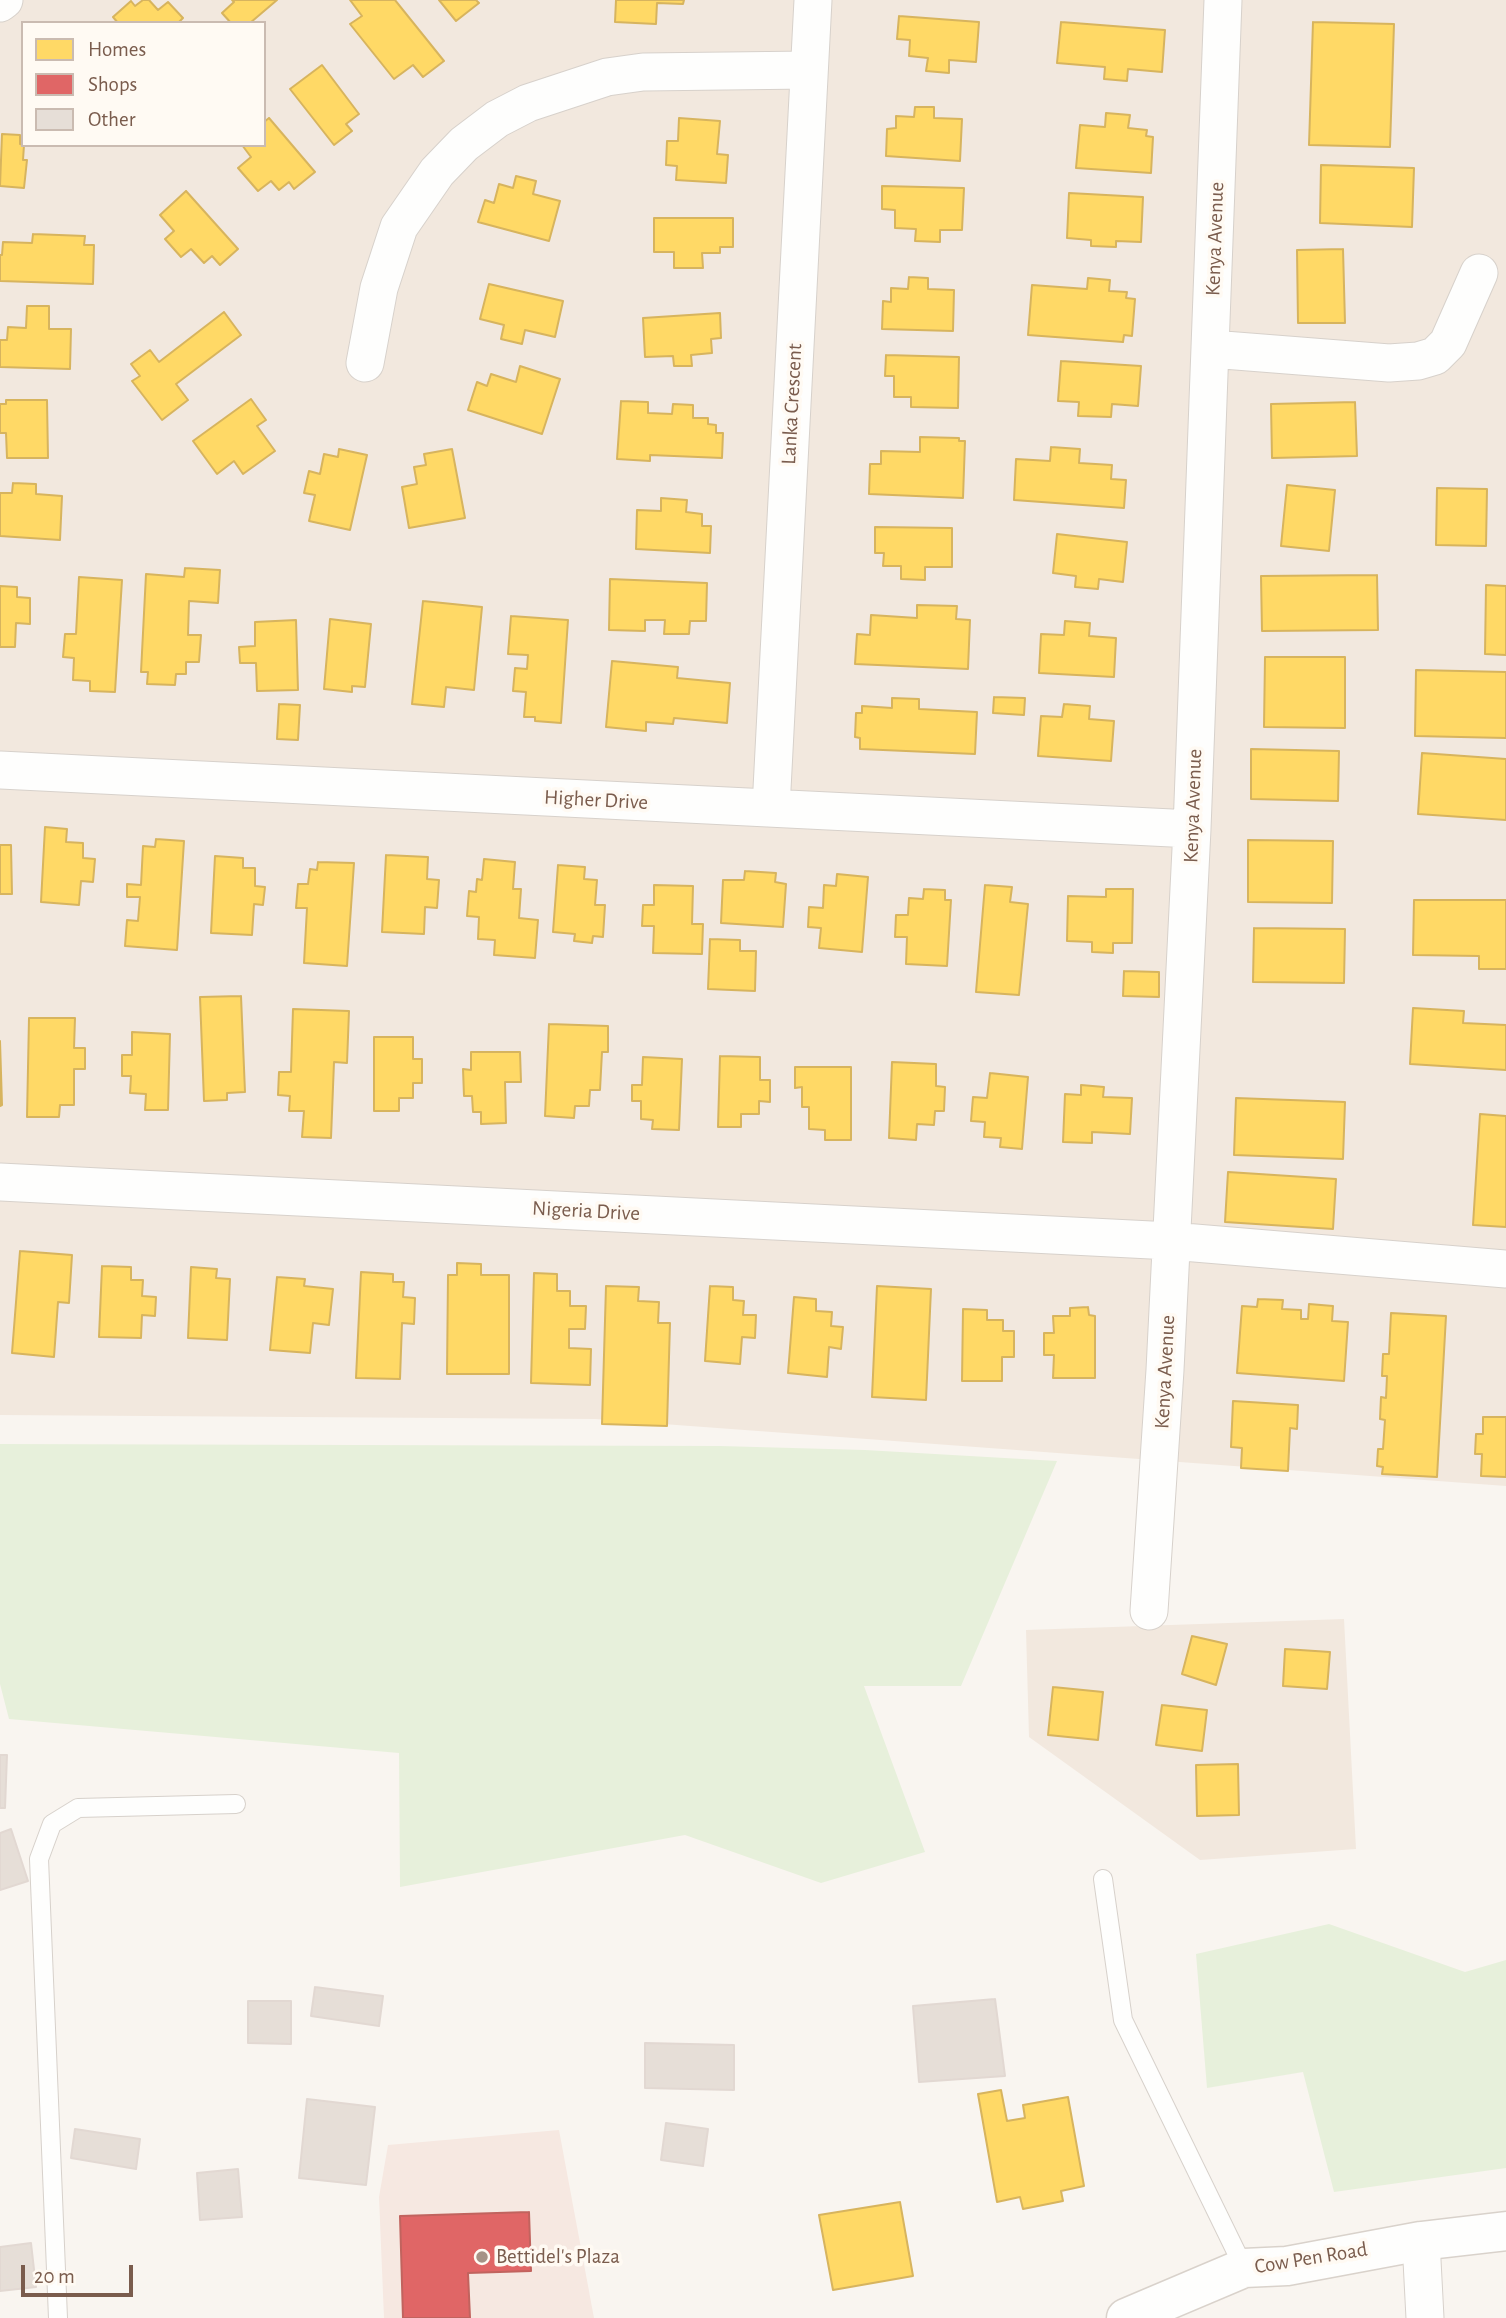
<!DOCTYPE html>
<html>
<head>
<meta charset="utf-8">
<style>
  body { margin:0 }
  #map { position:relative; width:1506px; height:2318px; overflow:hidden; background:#f9f5f0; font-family:"Alegreya Sans",sans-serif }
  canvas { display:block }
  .legend { position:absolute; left:21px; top:21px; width:245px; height:126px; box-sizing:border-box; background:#fffaf3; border:2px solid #cabbb1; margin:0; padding:9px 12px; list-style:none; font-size:21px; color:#7a5c4d }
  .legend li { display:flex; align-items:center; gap:14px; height:35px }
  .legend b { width:35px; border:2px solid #cabbb1 }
  .scale { position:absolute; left:21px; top:2265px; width:112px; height:32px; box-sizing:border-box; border:4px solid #7a5c4d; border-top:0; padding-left:9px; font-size:21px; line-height:24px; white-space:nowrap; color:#7a5c4d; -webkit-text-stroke:5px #fffaf3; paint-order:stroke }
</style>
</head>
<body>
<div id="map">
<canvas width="1506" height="2318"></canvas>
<ul class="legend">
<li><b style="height:19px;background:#ffd966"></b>Homes</li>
<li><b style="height:19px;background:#e06666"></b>Shops</li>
<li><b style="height:19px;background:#e6ded7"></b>Other</li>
</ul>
<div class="scale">20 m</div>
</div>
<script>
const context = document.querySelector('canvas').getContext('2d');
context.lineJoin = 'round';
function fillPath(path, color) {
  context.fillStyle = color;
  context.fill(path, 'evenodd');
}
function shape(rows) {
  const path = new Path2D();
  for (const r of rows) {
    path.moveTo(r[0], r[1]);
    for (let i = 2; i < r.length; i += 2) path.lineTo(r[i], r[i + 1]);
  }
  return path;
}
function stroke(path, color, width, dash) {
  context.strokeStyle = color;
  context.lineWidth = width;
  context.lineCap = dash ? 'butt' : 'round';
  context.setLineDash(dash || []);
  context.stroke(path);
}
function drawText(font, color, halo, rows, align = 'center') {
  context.font = font + ' "Alegreya Sans",sans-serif';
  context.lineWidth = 7;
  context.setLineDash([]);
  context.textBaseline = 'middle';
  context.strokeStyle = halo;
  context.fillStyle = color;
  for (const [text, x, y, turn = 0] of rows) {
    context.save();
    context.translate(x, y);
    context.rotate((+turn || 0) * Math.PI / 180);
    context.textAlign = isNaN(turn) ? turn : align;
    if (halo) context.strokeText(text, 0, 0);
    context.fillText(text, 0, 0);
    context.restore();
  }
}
fillPath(shape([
  [0,0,1506,0,1506,1486,595,1419,0,1415],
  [23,23,264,23,264,145,23,145],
  [1344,1619,1356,1849,1200,1860,1029,1737,1026,1630]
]), '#f2e8de');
fillPath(shape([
  [559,2130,594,2318,384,2318,379,2197,388,2145]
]), '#f6e8e1');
fillPath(shape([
  [0,1444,720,1446,865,1450,1057,1461,961,1686,864,1686,925,1852,821,1883,685,1835,400,1887,399,1753,9,1719,0,1684],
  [1329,1924,1465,1972,1506,1960,1506,2168,1334,2192,1303,2072,1207,2088,1196,1954]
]), '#e7f0db');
const homes = shape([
  [143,0,149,0,158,10,168,2,183,18,178,23,118,23,113,17,131,1,135,6,143,0],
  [232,0,277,0,250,23,231,23,222,13,234,2,232,0],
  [350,0,395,0,444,61,423,77,413,65,394,79,350,24,362,16,350,0],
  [439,0,476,0,479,3,456,21,439,0],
  [616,0,684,0,683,4,657,3,656,24,615,22,616,0],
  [899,16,979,22,976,62,949,60,949,73,926,71,928,58,909,56,910,40,897,39,899,16],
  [1061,22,1165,30,1162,72,1128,69,1127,81,1104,79,1105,67,1057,63,1061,22],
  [1313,22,1394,24,1390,147,1309,145,1313,22],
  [322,65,359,114,346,124,352,131,334,145,290,89,322,65],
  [915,107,934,107,934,118,962,119,960,161,886,156,887,129,896,128,896,116,914,117,915,107],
  [1106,113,1130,115,1128,128,1147,130,1146,136,1153,137,1151,173,1076,168,1080,125,1105,127,1106,113],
  [269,118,315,172,294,189,289,182,279,190,271,181,258,191,238,168,251,157,242,145,264,145,264,122,269,118],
  [679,118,720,121,717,154,728,155,726,183,676,180,677,166,666,165,667,141,678,141,679,118],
  [2,134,20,135,20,144,24,145,23,160,27,160,24,188,0,186,2,134],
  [1321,165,1414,168,1412,227,1320,223,1321,165],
  [516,176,536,181,533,194,560,201,549,241,478,222,485,200,494,203,499,184,513,188,516,176],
  [882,186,964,188,962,230,940,230,940,242,915,241,916,229,895,228,895,210,882,209,882,186],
  [186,191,238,249,220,265,212,256,204,263,191,249,181,257,165,239,174,231,160,215,186,191],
  [1069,193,1143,197,1141,242,1116,241,1116,247,1091,246,1091,240,1067,238,1069,193],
  [654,218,733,218,733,247,720,247,720,253,702,253,703,268,674,268,674,252,654,252,654,218],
  [33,234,85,236,84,245,94,245,93,284,0,281,0,255,2,255,3,242,32,243,33,234],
  [1343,249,1345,323,1298,323,1297,250,1343,249],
  [909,277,928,278,928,289,954,290,953,331,882,329,883,301,891,302,891,288,908,289,909,277],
  [1088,278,1110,280,1109,291,1127,292,1126,298,1135,299,1132,336,1124,335,1123,342,1028,335,1032,285,1087,289,1088,278],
  [489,284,563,301,555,337,525,330,522,344,501,339,504,325,480,319,489,284],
  [27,306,49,306,49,329,71,329,70,369,0,367,0,340,7,340,8,327,26,328,27,306],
  [224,312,241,335,176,384,188,400,162,420,132,381,140,376,131,364,150,350,159,362,224,312],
  [720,313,721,338,711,339,712,353,691,355,692,366,674,366,673,356,645,357,643,318,720,313],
  [886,355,959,357,958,408,911,407,911,397,894,397,894,376,885,376,886,355],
  [1061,361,1141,366,1138,406,1112,404,1111,417,1078,416,1079,402,1058,401,1061,361],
  [520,366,560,379,542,434,468,410,477,382,487,386,491,374,516,382,520,366],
  [251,399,266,420,257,426,275,451,243,474,234,461,217,474,193,441,251,399],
  [6,400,47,400,48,458,7,458,6,433,0,433,0,404,6,404,6,400],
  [621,401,648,402,648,413,672,414,673,404,693,405,693,418,708,418,708,424,716,425,716,433,723,433,722,458,650,455,650,461,617,459,621,401],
  [1355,402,1357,456,1272,458,1271,404,1355,402],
  [920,437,959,438,959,441,965,441,963,498,869,494,870,464,881,464,881,451,920,452,920,437],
  [1051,447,1080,449,1079,463,1112,465,1111,479,1126,480,1124,508,1014,500,1016,459,1050,461,1051,447],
  [339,449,367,455,350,530,309,521,315,495,304,493,309,471,320,474,324,454,338,457,339,449],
  [452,449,465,518,409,528,402,487,417,484,414,467,426,465,424,454,452,449],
  [13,483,36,484,36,494,62,496,60,540,0,536,0,493,12,493,13,483],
  [1287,485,1335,490,1329,551,1281,546,1287,485],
  [1437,488,1487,489,1486,546,1436,545,1437,488],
  [661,498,687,500,686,512,702,514,702,526,711,526,710,553,636,549,637,510,661,511,661,498],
  [875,527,952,528,952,567,925,567,925,580,901,579,901,566,883,566,884,553,875,553,875,527],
  [1057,534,1127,542,1123,582,1099,579,1098,589,1075,587,1076,576,1053,573,1057,534],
  [185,568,220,570,218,603,189,601,188,635,201,635,199,662,186,662,186,674,176,674,175,685,147,684,148,672,141,672,146,574,184,577,185,568],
  [1377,575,1378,630,1262,631,1261,576,1377,575],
  [79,577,122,580,115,692,90,691,90,681,73,680,74,658,63,657,65,634,76,634,79,577],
  [610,579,707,583,706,621,690,621,689,634,664,634,665,620,645,620,645,631,609,630,610,579],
  [1486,585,1506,586,1506,655,1485,654,1486,585],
  [0,586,17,587,17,597,30,598,30,624,16,623,15,647,0,647,0,586],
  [423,601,482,607,474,690,446,687,444,707,412,704,423,601],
  [917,605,957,606,956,619,970,620,968,669,855,664,857,634,870,635,871,615,917,618,917,605],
  [511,616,568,620,561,723,535,721,535,717,524,717,526,692,513,691,515,668,527,669,528,655,508,654,511,616],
  [330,619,371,624,365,687,352,686,352,692,324,689,330,619],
  [296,620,298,690,257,691,256,663,240,663,239,647,255,646,255,622,296,620],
  [1065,621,1090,623,1089,636,1116,638,1114,677,1039,673,1041,634,1064,635,1065,621],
  [1265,657,1345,657,1345,728,1264,727,1265,657],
  [612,661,678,667,677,678,730,683,727,723,674,718,673,724,646,722,646,731,606,727,612,661],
  [1416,670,1506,672,1506,738,1415,736,1416,670],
  [994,697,1025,698,1024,715,993,713,994,697],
  [892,698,919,699,919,709,977,712,975,754,860,749,860,738,855,737,856,713,862,713,862,706,892,708,892,698],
  [279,704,300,705,298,740,277,739,279,704],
  [1064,704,1090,706,1089,719,1114,721,1111,761,1038,756,1041,716,1062,717,1064,704],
  [1251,749,1339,751,1338,801,1251,799,1251,749],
  [1422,753,1506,759,1506,820,1418,814,1422,753],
  [45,827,67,829,66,842,83,843,83,858,95,859,93,882,81,881,79,905,41,902,45,827],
  [156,839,184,841,177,950,125,946,127,920,138,921,140,897,127,897,127,884,141,885,143,846,155,847,156,839],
  [1248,840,1333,841,1332,903,1248,902,1248,840],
  [0,845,11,845,12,894,0,894,0,845],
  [386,855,428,857,427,879,439,880,437,908,425,907,424,934,382,932,386,855],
  [215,856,243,858,243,868,255,868,255,886,265,887,263,905,254,904,252,935,211,933,215,856],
  [484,859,515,862,513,889,521,889,519,918,538,920,535,958,494,955,495,940,478,939,479,917,467,916,469,891,476,892,477,879,482,880,484,859],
  [318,862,354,863,347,966,304,963,307,908,296,908,298,884,308,884,310,869,317,870,318,862],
  [558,865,585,867,584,879,597,880,595,905,605,905,603,937,593,936,592,943,574,941,575,934,553,932,558,865],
  [745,871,776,873,775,882,786,884,783,927,721,923,723,880,744,880,745,871],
  [837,874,868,877,862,952,819,948,821,928,808,927,809,907,823,908,824,885,836,886,837,874],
  [654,885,693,886,692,924,703,924,702,954,653,953,654,926,642,926,643,905,654,905,654,885],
  [985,885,1012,887,1010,902,1028,904,1019,995,976,992,985,885],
  [924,889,945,890,945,900,951,900,947,966,906,964,907,937,895,937,896,915,908,915,909,898,923,899,924,889],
  [1106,889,1133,889,1132,943,1113,943,1113,953,1092,952,1092,942,1067,941,1068,896,1106,897,1106,889],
  [1414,900,1506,900,1506,969,1479,969,1479,956,1413,955,1414,900],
  [1254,928,1345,929,1344,983,1253,982,1254,928],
  [710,939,740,940,740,951,756,951,755,991,708,989,710,939],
  [1124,971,1159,972,1159,997,1123,996,1124,971],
  [241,996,245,1092,227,1093,227,1100,204,1101,200,997,241,996],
  [1413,1008,1464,1011,1463,1023,1506,1025,1506,1070,1410,1064,1413,1008],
  [293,1009,349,1011,347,1063,334,1062,331,1138,302,1137,304,1111,289,1111,290,1096,278,1095,279,1072,291,1072,293,1009],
  [29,1018,75,1018,74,1048,85,1048,85,1069,74,1069,74,1105,60,1105,59,1117,27,1117,29,1018],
  [549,1024,608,1026,608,1052,602,1052,600,1090,590,1090,589,1106,575,1106,574,1118,545,1116,549,1024],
  [132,1032,170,1034,168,1110,145,1110,146,1094,130,1093,131,1076,122,1076,122,1055,132,1055,132,1032],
  [374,1037,413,1037,413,1059,422,1059,422,1083,413,1083,413,1098,399,1098,399,1111,374,1111,374,1037],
  [0,1041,2,1105,0,1106,0,1041],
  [471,1052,520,1052,521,1082,505,1082,506,1123,481,1124,481,1112,473,1112,472,1096,464,1096,463,1069,471,1070,471,1052],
  [720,1056,760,1057,760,1080,770,1080,770,1102,759,1101,759,1114,741,1114,741,1127,718,1127,720,1056],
  [643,1057,682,1059,679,1130,652,1129,653,1120,641,1119,641,1101,632,1101,632,1085,642,1085,643,1057],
  [892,1062,936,1064,936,1086,945,1087,944,1111,935,1111,934,1125,917,1124,916,1140,889,1138,892,1062],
  [795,1067,851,1067,851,1140,825,1140,825,1130,809,1129,809,1107,802,1107,802,1087,795,1088,795,1067],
  [990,1073,1028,1077,1022,1149,1000,1147,1001,1138,984,1137,985,1122,971,1121,973,1097,987,1098,990,1073],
  [1081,1085,1104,1087,1103,1097,1132,1098,1130,1134,1092,1132,1092,1143,1063,1142,1065,1094,1081,1095,1081,1085],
  [1236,1098,1345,1102,1343,1159,1234,1155,1236,1098],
  [1480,1114,1506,1116,1506,1227,1473,1225,1480,1114],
  [1228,1172,1336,1179,1333,1229,1225,1222,1228,1172],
  [20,1251,72,1255,69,1303,58,1302,54,1357,12,1353,20,1251],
  [457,1263,481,1264,481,1275,509,1275,509,1374,447,1374,448,1275,457,1275,457,1263],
  [102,1266,131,1267,131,1280,143,1280,142,1296,156,1297,155,1316,142,1315,141,1338,99,1337,102,1266],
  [191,1267,217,1269,216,1278,230,1279,227,1340,188,1338,191,1267],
  [361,1272,393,1274,393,1282,404,1282,403,1297,415,1298,414,1324,402,1323,400,1379,356,1378,361,1272],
  [534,1273,557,1274,557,1291,570,1291,570,1306,586,1306,585,1329,569,1329,569,1348,591,1349,590,1385,531,1383,534,1273],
  [277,1277,305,1279,304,1286,333,1289,329,1325,313,1323,310,1353,270,1350,277,1277],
  [606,1286,639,1287,638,1301,659,1302,658,1323,670,1323,667,1426,602,1424,606,1286],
  [710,1286,733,1287,733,1300,744,1301,743,1315,756,1315,755,1338,742,1337,740,1364,705,1361,710,1286],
  [877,1286,931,1289,926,1400,872,1397,877,1286],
  [794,1297,816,1299,816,1311,832,1312,831,1326,843,1327,841,1349,829,1347,827,1377,788,1373,794,1297],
  [1258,1299,1283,1300,1282,1309,1301,1310,1301,1319,1308,1319,1309,1304,1333,1306,1332,1321,1348,1322,1344,1381,1237,1373,1242,1306,1257,1307,1258,1299],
  [1088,1307,1089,1315,1095,1316,1095,1378,1053,1378,1054,1355,1044,1355,1044,1333,1054,1333,1053,1316,1070,1316,1070,1308,1088,1307],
  [963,1309,987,1310,987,1320,1003,1320,1003,1331,1014,1331,1014,1357,1002,1357,1002,1381,962,1381,963,1309],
  [1391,1313,1446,1316,1437,1477,1382,1474,1383,1467,1377,1466,1378,1449,1383,1449,1385,1420,1380,1419,1381,1397,1386,1398,1387,1376,1382,1376,1383,1354,1389,1354,1391,1313],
  [1233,1401,1298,1405,1297,1429,1290,1428,1288,1471,1241,1468,1242,1448,1231,1447,1233,1401],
  [1483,1417,1506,1417,1506,1477,1481,1476,1482,1454,1475,1454,1476,1434,1483,1434,1483,1417],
  [1192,1636,1227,1644,1216,1685,1182,1674,1192,1636],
  [1285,1649,1330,1652,1327,1689,1283,1686,1285,1649],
  [1053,1687,1103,1692,1098,1740,1048,1735,1053,1687],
  [1162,1705,1207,1710,1202,1751,1156,1745,1162,1705],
  [1238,1764,1239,1815,1197,1816,1196,1765,1238,1764],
  [1001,2090,1007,2121,1025,2118,1023,2105,1068,2097,1084,2186,1061,2191,1063,2201,1023,2209,1020,2197,997,2202,978,2094,1001,2090],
  [900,2202,913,2276,833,2290,819,2215,900,2202]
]);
fillPath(homes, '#ffd966');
stroke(homes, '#d7b45e', 2);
const shops = shape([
  [529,2212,531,2271,468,2273,470,2318,403,2318,400,2216,529,2212]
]);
fillPath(shops, '#e06666');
stroke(shops, '#c1635e', 2);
const building = shape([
  [0,1755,7,1755,5,1808,0,1808,0,1755],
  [11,1829,28,1881,0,1890,0,1833,11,1829],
  [315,1987,383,1996,379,2026,311,2016,315,1987],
  [995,1999,1005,2076,919,2082,913,2006,995,1999],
  [248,2001,291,2001,291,2044,248,2043,248,2001],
  [645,2043,734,2045,734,2090,645,2088,645,2043],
  [307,2099,375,2107,366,2185,299,2178,307,2099],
  [666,2123,708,2129,703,2166,661,2160,666,2123],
  [75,2129,140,2139,136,2169,71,2158,75,2129],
  [238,2169,242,2217,200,2220,197,2173,238,2169],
  [31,2243,36,2287,0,2291,0,2247,31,2243]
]);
fillPath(building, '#e6ded7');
stroke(building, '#e2d8d2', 2);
const service = shape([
  [1103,1879,1123,2020,1244,2268],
  [58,2318,39,1859,52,1824,78,1808,236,1804]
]);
const minor = shape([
  [0,3,4,0],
  [1211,349,1389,363,1418,361,1435,356,1448,343,1479,273],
  [365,363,379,288,399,227,437,172,464,144,497,119,528,103,607,77,643,72,809,70],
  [0,770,1192,829],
  [771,808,813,0],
  [0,1182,1171,1241,1506,1269],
  [1149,1611,1165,1370,1192,829,1223,0],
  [1421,2241,1425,2318]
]);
const secondary = shape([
  [1126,2318,1244,2268,1287,2266,1421,2241,1506,2231]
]);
stroke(service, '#d7d1cb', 20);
stroke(minor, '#d7d1cb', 39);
stroke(secondary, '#d9d2cb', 41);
stroke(service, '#fefefd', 18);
stroke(minor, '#fefefd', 37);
stroke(secondary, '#fefefd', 38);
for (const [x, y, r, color] of [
  [482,2257,7,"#a69286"]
]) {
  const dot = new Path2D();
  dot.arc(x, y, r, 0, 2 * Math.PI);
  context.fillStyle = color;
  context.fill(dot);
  stroke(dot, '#fffaf3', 2.5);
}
drawText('21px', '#7a5c4d', '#fffaf3', [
  ["Kenya Avenue",1215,239,-88],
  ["Lanka Crescent",792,404,-87],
  ["Higher Drive",596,800,3],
  ["Kenya Avenue",1193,806,-88],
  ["Nigeria Drive",586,1211,3],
  ["Kenya Avenue",1165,1372,-87],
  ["Cow Pen Road",1311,2258,-9]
]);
drawText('21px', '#7a5c4d', '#fffaf3', [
  ["Bettidel's Plaza",496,2257]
], 'left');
</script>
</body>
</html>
